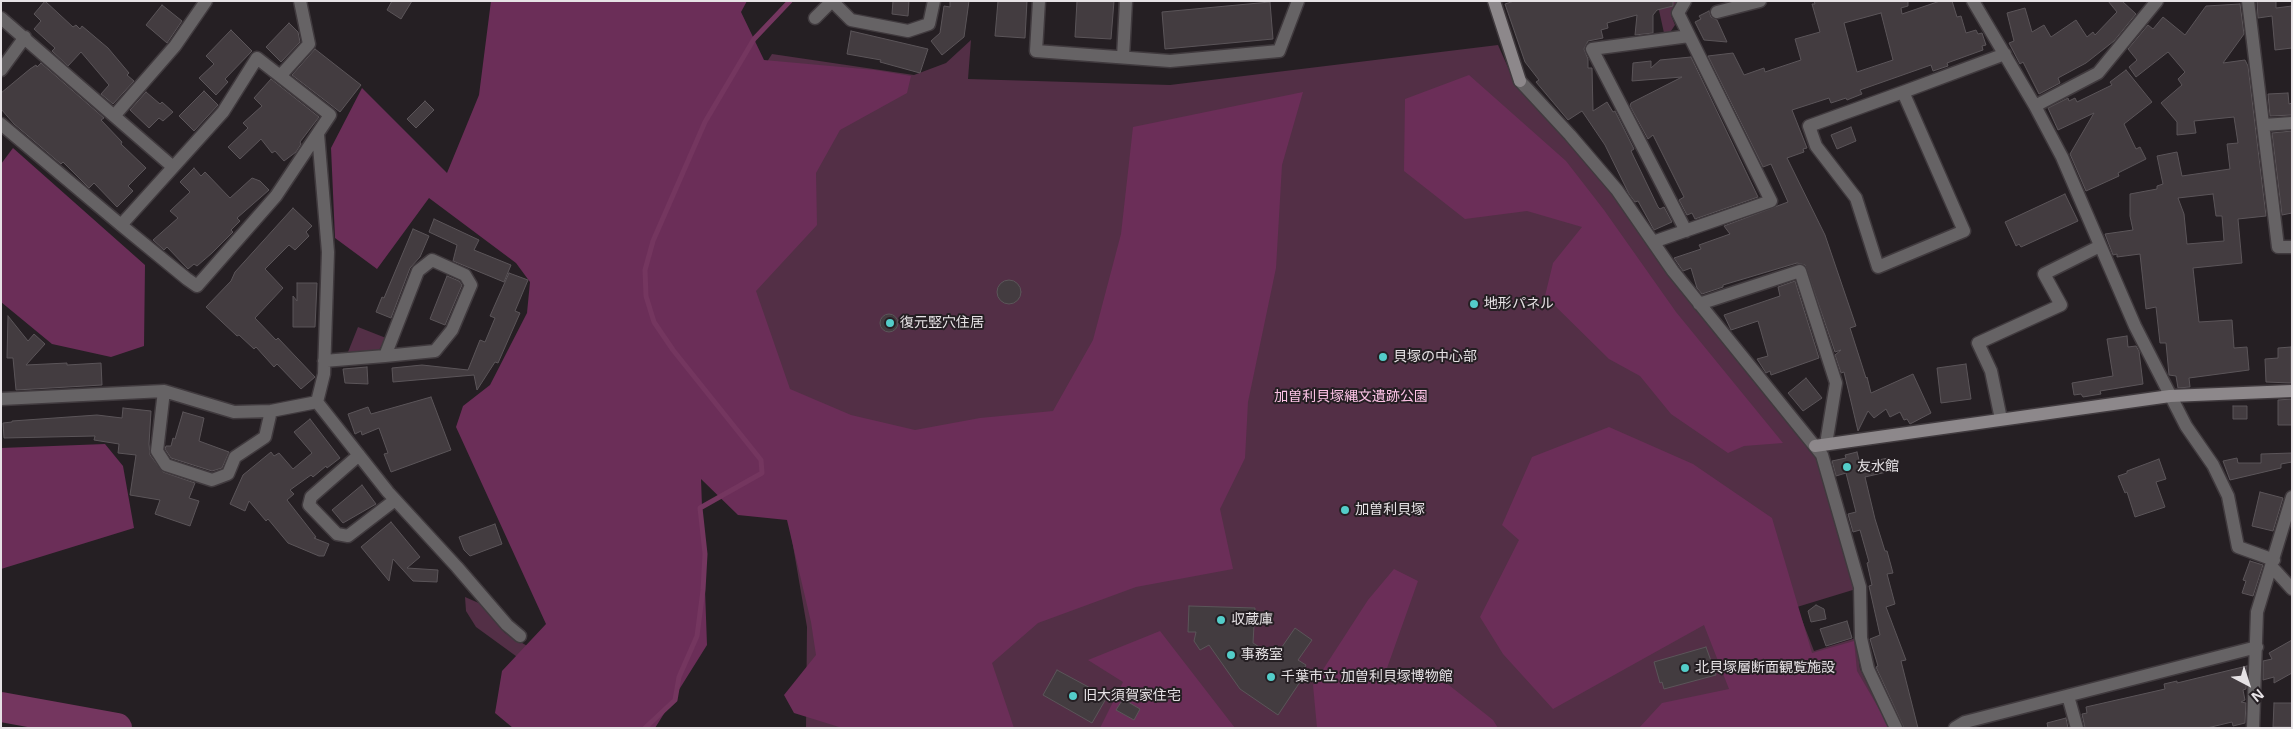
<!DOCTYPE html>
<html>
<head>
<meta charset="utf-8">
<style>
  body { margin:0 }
  #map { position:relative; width:2293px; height:729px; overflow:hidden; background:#251f23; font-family:"Noto Sans",sans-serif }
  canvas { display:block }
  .frame { position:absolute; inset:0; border:2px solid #e6e2e5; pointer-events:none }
  .north { position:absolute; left:2223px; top:659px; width:50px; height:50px; -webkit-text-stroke:4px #251f23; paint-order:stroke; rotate:140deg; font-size:14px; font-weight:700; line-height:20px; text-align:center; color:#e6e2e5 }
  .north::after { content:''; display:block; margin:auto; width:18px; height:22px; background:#e6e2e5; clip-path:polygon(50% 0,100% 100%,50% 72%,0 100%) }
</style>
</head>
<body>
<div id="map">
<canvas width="2293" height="729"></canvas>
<div class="frame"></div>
<div class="north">N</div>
</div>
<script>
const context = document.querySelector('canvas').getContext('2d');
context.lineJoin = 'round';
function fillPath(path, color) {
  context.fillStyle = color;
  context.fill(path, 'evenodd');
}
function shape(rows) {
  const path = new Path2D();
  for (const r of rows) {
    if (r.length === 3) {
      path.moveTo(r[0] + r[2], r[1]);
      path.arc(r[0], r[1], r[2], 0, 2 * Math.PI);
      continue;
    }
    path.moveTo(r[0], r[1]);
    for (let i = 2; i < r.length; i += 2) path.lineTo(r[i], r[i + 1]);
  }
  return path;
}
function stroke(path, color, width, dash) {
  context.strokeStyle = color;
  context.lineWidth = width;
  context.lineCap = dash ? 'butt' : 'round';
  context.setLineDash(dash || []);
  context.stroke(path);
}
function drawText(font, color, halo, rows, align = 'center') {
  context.font = font + ' "Noto Sans","Noto Sans JP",sans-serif';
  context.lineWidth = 4;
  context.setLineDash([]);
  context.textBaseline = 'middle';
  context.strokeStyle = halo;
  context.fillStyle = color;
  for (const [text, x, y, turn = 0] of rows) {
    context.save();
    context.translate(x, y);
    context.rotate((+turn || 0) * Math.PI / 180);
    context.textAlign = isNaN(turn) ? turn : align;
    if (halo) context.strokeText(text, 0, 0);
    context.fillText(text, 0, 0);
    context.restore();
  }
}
fillPath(shape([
  [1657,1,1679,1,1671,15,1675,25,1671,31,1664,33],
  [971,40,968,79,1170,85,1498,45,1515,83,1609,187,1815,455,1856,589,1797,607,1814,651,1856,638,1860,669,1890,728,806,728,807,627,787,511,695,174,772,54,914,75,946,63],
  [358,327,386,338,378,352,346,357],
  [465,597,481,604,505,633,529,647,520,659,476,627,466,611]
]), '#532f46');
fillPath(shape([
  [491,1,747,1,741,12,764,60,875,70,911,76,907,93,840,130,816,173,817,225,756,291,790,389,851,415,915,430,980,418,1053,411,1093,340,1121,234,1133,127,1303,92,1282,165,1276,268,1248,402,1245,458,1220,509,1233,569,1136,587,1038,623,992,663,1014,728,839,727,794,713,784,695,816,655,811,622,787,520,738,515,701,479,707,645,655,728,513,728,495,713,502,671,546,624,456,427,463,406,490,385,527,313,530,282,516,263,429,198,377,269,335,238,331,148,362,88,447,173,479,95],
  [1469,75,1566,161,1604,210,1676,312,1783,443,1744,446,1728,453,1671,414,1640,376,1609,359,1545,296,1553,263,1582,227,1527,211,1465,219,1404,171,1405,99],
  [13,148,145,265,144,346,111,357,52,344,1,302,1,164],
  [1609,427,1693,464,1772,518,1812,653,1854,641,1857,671,1890,728,1639,728,1662,703,1729,689,1704,625,1553,709,1503,654,1480,617,1519,540,1502,525,1532,457],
  [105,444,123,466,134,528,1,569,1,448],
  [1394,569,1418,581,1381,685,1445,682,1493,720,1498,728,1317,728,1313,685,1368,600],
  [1160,631,1235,728,1100,728,1123,682,1088,660]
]), '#6b2e58');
stroke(shape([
  [645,728,675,700,679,677,697,636,703,590,705,554,700,508,762,473,761,460,673,350,654,322,646,296,645,270,653,241,705,122,754,39,790,1]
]), '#74365f', 5);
stroke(shape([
  [1,707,117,728]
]), '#74365f', 30);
const building = shape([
  [45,1,73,27,76,25,80,29,82,26,108,48,129,73,127,75,134,81,113,104,101,94,109,85,81,52,68,66,52,51,55,48,34,29,41,21,34,14,45,1],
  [392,1,412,1,401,19,387,10,392,1],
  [893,1,909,1,908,16,892,14,893,1],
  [950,1,969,1,964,37,942,55,931,41,940,33,944,6,950,7,950,1],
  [998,1,1027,1,1025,38,995,36,998,1],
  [1077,1,1114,1,1111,39,1075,37,1077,1],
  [1514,1,1673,1,1673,6,1657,10,1653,15,1653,33,1635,35,1637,15,1607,23,1608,28,1601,30,1603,38,1588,41,1584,49,1588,59,1588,68,1592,68,1593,111,1607,102,1613,112,1615,111,1634,149,1631,151,1658,207,1660,209,1664,207,1672,222,1654,230,1638,201,1635,202,1629,194,1605,145,1582,111,1568,120,1536,82,1539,80,1525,62,1505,4,1514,1],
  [1814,1,1908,1,1908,6,1901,8,1902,14,1940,1,1952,1,1957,17,1961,16,1966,33,1976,30,1978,34,1982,33,1986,45,1982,46,1983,50,1947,63,1948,66,1933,71,1931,65,1860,90,1862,94,1847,100,1846,98,1831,103,1829,98,1792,110,1807,148,1803,149,1804,152,1787,158,1825,235,1856,326,1850,328,1866,378,1867,377,1871,393,1913,374,1931,413,1910,424,1907,419,1904,420,1900,412,1890,417,1886,409,1874,418,1868,411,1858,431,1844,372,1841,373,1835,355,1841,350,1835,352,1805,265,1797,263,1723,285,1723,287,1702,294,1697,288,1691,268,1683,271,1674,258,1701,249,1699,245,1730,234,1724,226,1788,202,1771,164,1763,167,1708,56,1733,53,1744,75,1764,68,1765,72,1801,60,1795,39,1820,32,1812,4,1815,4,1814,1],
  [1881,13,1893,60,1857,72,1844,23,1881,13],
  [2108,1,2122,1,2136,14,2114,41,2086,63,2058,78,2060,83,2039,94,2023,62,2020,64,2009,43,2014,41,2007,13,2025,8,2032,32,2044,25,2051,37,2076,20,2087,37,2093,32,2095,35,2117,12,2108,1],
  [2257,1,2276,1,2276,8,2292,6,2292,48,2275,50,2272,16,2258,18,2257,1],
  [1270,2,1273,39,1165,49,1162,12,1270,2],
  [2240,4,2244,34,2223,63,2245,60,2248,66,2266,216,2238,219,2242,263,2193,268,2199,322,2232,320,2234,348,2247,347,2249,370,2189,378,2190,387,2178,388,2176,376,2169,375,2166,343,2160,343,2156,307,2146,309,2140,254,2117,257,2117,254,2113,255,2105,234,2133,230,2130,216,2130,194,2157,189,2157,186,2163,184,2157,156,2177,152,2182,176,2230,169,2227,144,2238,143,2234,117,2194,121,2196,133,2177,135,2177,122,2161,103,2182,85,2178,79,2185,72,2168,52,2136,77,2129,67,2137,60,2128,49,2148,25,2153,29,2163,17,2185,35,2206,6,2240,4],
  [2213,194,2216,216,2222,216,2224,241,2187,244,2184,214,2178,198,2213,194],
  [162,5,182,21,167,43,146,25,162,5],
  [1709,11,1711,17,1717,20,1727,42,1704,40,1695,22,1701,19,1699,16,1709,11],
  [289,23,298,32,300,42,281,62,266,47,289,23],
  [231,30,252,51,225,79,228,82,216,95,199,78,214,64,206,56,231,30],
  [851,31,928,49,920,73,880,62,881,60,847,54,851,31],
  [315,49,361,85,340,112,292,75,315,49],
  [1691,57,1758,197,1695,219,1692,213,1687,215,1679,200,1684,197,1653,135,1648,139,1630,106,1631,103,1682,77,1632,81,1633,63,1651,61,1651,68,1660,60,1691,57],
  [41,63,104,118,101,120,122,142,121,144,146,168,128,186,133,191,117,207,94,183,89,188,63,162,61,164,14,124,1,109,1,93,30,69,36,65,37,67,41,63],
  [2126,70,2152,102,2124,124,2136,149,2140,147,2146,159,2118,173,2119,176,2086,191,2070,154,2094,113,2058,130,2048,108,2068,98,2069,101,2075,98,2077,102,2112,85,2110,82,2126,70],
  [271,79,319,117,300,142,301,144,296,152,284,161,275,151,272,153,261,139,240,159,228,147,248,128,243,123,262,106,254,98,271,79],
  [204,91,218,105,194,131,179,116,204,91],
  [146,92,160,104,162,102,173,112,163,121,159,118,149,128,130,110,146,92],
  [2288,93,2289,104,2292,103,2292,115,2270,116,2268,94,2288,93],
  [425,101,434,110,416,128,407,119,425,101],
  [1851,127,1856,141,1837,149,1831,135,1851,127],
  [2292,131,2292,213,2282,215,2272,133,2292,131],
  [194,168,201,176,205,172,230,198,252,178,260,181,269,190,237,218,240,221,231,230,233,232,212,253,197,266,194,264,188,269,167,247,164,250,153,240,178,218,170,211,190,192,180,182,194,168],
  [2065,194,2078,221,2021,247,2019,244,2016,246,2005,222,2065,194],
  [293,208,312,226,306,232,309,236,295,250,289,245,265,269,283,288,255,318,276,340,278,338,315,377,301,389,277,364,274,367,256,347,254,349,239,335,237,336,206,307,231,281,235,272,293,208],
  [434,219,479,240,474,250,511,265,504,282,453,261,457,245,429,232,434,219],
  [413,229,429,236,420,257,410,268,391,318,376,312,382,297,384,298,413,229],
  [509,273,528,280,515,311,520,313,498,363,495,362,477,390,474,375,393,382,392,368,422,365,468,370,480,340,485,342,495,318,490,316,509,273],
  [447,276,459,281,462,285,445,325,430,319,447,276],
  [1009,292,12],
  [1795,281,1819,358,1771,375,1770,371,1766,373,1757,359,1768,356,1758,321,1731,330,1724,315,1780,296,1778,287,1795,281],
  [297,283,317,283,315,327,293,327,293,296,297,301,297,283],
  [889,323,9],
  [8,316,28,341,34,334,45,344,26,365,67,363,67,365,101,363,102,385,16,390,13,358,7,358,8,316],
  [2127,336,2128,347,2136,346,2139,351,2143,384,2100,391,2101,394,2083,397,2081,394,2074,395,2072,383,2113,376,2107,339,2127,336],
  [2291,347,2291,383,2266,382,2265,359,2278,358,2278,348,2291,347],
  [1966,364,1971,399,1941,403,1937,368,1966,364],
  [367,367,368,384,345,383,343,369,367,367],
  [1806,378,1822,398,1803,411,1788,393,1806,378],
  [431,397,451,450,391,472,384,454,388,453,379,428,362,435,361,431,355,434,348,414,368,407,371,414,431,397],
  [2292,399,2292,425,2278,425,2278,400,2292,399],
  [2233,406,2247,406,2247,419,2233,419,2233,406],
  [123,408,151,411,149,444,150,455,163,472,195,483,189,498,199,501,190,526,155,514,160,500,130,495,136,455,118,453,119,444,94,440,95,436,4,438,3,423,12,422,12,421,97,415,122,418,123,408],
  [183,412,204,418,199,441,229,452,222,468,212,471,171,458,165,449,166,446,171,446,173,438,175,439,183,412],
  [310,419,340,458,327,468,326,466,313,477,311,475,290,490,294,494,287,500,316,537,314,538,329,544,324,556,319,556,288,543,268,519,266,521,249,501,245,511,230,504,243,475,271,452,274,456,279,453,293,469,312,453,294,432,310,419],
  [1857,452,1860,464,1888,458,1891,471,1865,477,1875,519,1885,551,1887,551,1893,573,1887,574,1895,604,1886,607,1906,660,1901,661,1918,728,1904,728,1876,667,1878,666,1870,639,1880,635,1869,586,1872,585,1867,563,1869,562,1860,530,1853,532,1848,514,1856,512,1846,473,1836,476,1832,461,1846,458,1845,455,1857,452],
  [2292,453,2292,462,2281,464,2281,468,2230,480,2223,461,2237,458,2238,463,2261,463,2261,454,2292,453],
  [2159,459,2166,479,2156,482,2165,507,2135,517,2127,492,2125,493,2118,476,2127,473,2127,471,2159,459],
  [362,485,376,504,343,523,332,510,362,485],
  [2260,492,2283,498,2273,531,2252,526,2260,492],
  [391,522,420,557,407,568,438,570,437,582,413,581,393,559,389,581,361,547,391,522],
  [495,524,502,544,470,556,464,550,459,537,495,524],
  [2250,561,2263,565,2253,596,2242,593,2246,581,2243,580,2250,561],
  [1816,605,1824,609,1826,619,1811,622,1808,611,1816,605],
  [1189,606,1255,608,1253,643,1275,657,1295,628,1312,640,1298,660,1306,665,1301,674,1304,676,1278,715,1240,689,1209,645,1200,650,1194,641,1196,632,1188,632,1189,606],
  [1847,621,1852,638,1826,646,1820,629,1847,621],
  [2292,640,2292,673,2274,683,2274,677,2263,680,2263,661,2272,659,2269,653,2292,640],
  [1706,647,1716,675,1664,689,1662,682,1660,683,1654,662,1706,647],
  [2247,666,2246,689,2243,690,2245,700,2241,702,2246,703,2245,723,2233,726,2232,722,2207,728,2085,728,2082,714,2087,713,2086,707,2165,689,2164,684,2177,681,2177,683,2247,666],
  [1057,670,1107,697,1092,723,1043,695,1057,670],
  [1123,699,1140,709,1134,720,1116,710,1123,699],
  [2274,703,2292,703,2292,727,2273,727,2274,703],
  [2066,718,2068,728,2048,728,2047,723,2066,718]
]);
fillPath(building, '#433c40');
stroke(building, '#5b5559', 1);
const street = shape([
  [832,1,851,20,908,31,929,24,934,1],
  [1039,1,1036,51,1170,61,1279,51,1298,1],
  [1973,1,2035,106,2062,157,2135,326,2186,426,2213,465,2228,496,2238,547,2274,560],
  [2248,1,2278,247,2292,247],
  [1717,12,1760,1],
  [1,18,173,167],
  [815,18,832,1],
  [1123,57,1126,1],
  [1,70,25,37],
  [281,75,309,44,300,1],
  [1520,81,1570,135,1617,190,1673,271,1822,455,1860,587,1861,638,1868,669,1896,728],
  [1903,92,1964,231,1878,267,1856,198,1816,146,1809,126,1903,92,2005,54],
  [2035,106,2098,73,2157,1],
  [114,116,175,46,206,1],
  [1,124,121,225,187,279,197,286,276,196,330,115,257,58,223,112,121,225],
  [2264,125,2292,123],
  [1686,231,1592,49,1689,36],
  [1653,242,1771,201,1678,13,1685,1],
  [1699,304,1800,271,1836,383,1826,444],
  [324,361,385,356,435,351,452,330,471,285,465,275,432,260,418,271,385,356],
  [164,391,157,451,166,465,212,480,228,474,235,457,265,437,271,411],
  [1,399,164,391,234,412,271,411,317,402,388,492,457,567,507,625,520,636],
  [317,402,324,374,328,252,318,134],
  [2001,419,1991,371,1978,343,2061,305,2044,274,2100,246],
  [359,455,311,497,309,505,337,534,348,536,395,500],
  [2272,567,2292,589],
  [2068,696,2077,728],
  [1955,728,1965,722,2257,647],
  [2253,728,2257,612,2292,497]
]);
const secondary = shape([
  [1494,1,1520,81],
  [1815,446,2170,396,2292,391]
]);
stroke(street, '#403a3e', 15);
stroke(secondary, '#403a3e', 15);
stroke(street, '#666365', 12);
stroke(secondary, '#8d888b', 12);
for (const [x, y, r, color] of [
  [1474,304,5,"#53cdc9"],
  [890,323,5,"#53cdc9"],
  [1383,357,5,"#53cdc9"],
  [1847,467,5,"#53cdc9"],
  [1345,510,5,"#53cdc9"],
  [1221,620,5,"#53cdc9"],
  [1231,655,5,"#53cdc9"],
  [1685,668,5,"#53cdc9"],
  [1271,677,5,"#53cdc9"],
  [1073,696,5,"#53cdc9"]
]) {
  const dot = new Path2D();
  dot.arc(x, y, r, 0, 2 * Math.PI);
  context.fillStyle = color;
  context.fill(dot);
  stroke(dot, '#251f23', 2);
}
drawText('14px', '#e6e2e5', '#251f23', [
  ["地形パネル",1484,304],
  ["復元竪穴住居",900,323],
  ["貝塚の中心部",1393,357],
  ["友水館",1857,467],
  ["加曽利貝塚",1355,510],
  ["収蔵庫",1231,620],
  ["事務室",1241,655],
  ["北貝塚層断面観覧施設",1695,668],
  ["千葉市立 加曽利貝塚博物館",1281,677],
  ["旧大須賀家住宅",1083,696]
], 'left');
drawText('14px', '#fbc2e5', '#251f23', [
  ["加曽利貝塚縄文遺跡公園",1351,397]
]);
</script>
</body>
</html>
